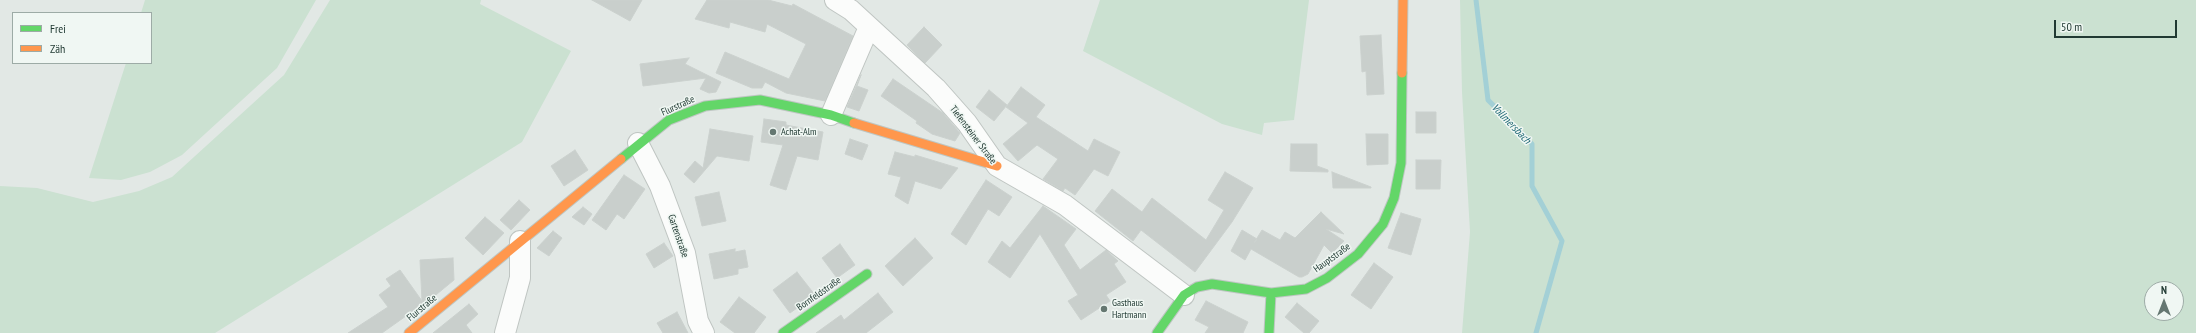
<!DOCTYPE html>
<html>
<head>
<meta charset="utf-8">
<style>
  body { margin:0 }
  #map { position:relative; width:2196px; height:333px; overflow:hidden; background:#e2e8e5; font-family:"PT Sans Narrow",sans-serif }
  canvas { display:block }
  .legend { position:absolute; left:12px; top:12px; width:140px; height:52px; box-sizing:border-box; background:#f0f7f3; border:1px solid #9daba6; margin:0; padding:5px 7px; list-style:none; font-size:12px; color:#213a33 }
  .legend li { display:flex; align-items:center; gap:8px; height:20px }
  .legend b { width:20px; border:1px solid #9daba6 }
  .north { position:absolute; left:2144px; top:281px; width:40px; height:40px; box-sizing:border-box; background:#f0f7f3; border:1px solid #9daba6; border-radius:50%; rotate:0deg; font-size:11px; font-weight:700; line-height:16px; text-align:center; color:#213a33 }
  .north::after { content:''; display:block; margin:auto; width:14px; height:18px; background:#657771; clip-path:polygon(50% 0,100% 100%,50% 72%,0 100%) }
  .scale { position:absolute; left:2054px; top:20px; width:123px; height:18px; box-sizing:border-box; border:2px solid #213a33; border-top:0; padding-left:5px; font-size:12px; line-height:14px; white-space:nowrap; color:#213a33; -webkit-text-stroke:3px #f0f7f3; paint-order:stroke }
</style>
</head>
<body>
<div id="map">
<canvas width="2196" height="333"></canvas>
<ul class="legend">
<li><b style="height:5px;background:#63d668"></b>Frei</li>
<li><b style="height:5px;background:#ff974d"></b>Zäh</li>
</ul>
<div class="north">N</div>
<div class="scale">50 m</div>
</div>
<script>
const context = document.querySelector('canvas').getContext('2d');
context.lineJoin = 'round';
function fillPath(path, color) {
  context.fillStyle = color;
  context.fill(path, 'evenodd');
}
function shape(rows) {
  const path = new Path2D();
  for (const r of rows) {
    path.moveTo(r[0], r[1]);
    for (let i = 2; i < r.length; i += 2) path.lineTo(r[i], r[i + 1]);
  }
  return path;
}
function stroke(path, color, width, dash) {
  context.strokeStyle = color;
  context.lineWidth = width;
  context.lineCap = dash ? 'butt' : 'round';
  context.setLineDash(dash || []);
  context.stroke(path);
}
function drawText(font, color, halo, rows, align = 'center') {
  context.font = font + ' "PT Sans Narrow",sans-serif';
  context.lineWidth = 3;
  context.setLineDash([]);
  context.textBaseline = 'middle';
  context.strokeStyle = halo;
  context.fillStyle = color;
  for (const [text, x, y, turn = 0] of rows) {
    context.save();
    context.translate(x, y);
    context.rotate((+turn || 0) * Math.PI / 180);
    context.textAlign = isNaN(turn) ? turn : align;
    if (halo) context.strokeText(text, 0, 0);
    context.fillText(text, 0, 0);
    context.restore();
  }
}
fillPath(shape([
  [145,0,316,0,277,68,182,155,150,172,121,180,89,178,126,63,151,63,151,13,141,13],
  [330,0,481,0,480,4,571,51,522,142,215,333,0,333,0,186,37,188,93,202,139,191,172,177,284,75],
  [1100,0,1309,0,1294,120,1264,123,1262,135,1222,124,1083,51],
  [1460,0,2196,0,2196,333,1462,333,1470,232,1462,92],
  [2152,289,2176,289,2176,313,2152,313]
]), '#cbe1d1');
stroke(shape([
  [1476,0,1488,100,1532,144,1532,186,1562,241,1536,333]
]), '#a3d0d6', 5);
const building = shape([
  [592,0,642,0,630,21,592,0],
  [707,0,768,0,792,6,793,4,853,36,825,101,786,93,765,82,762,88,752,88,716,73,725,52,789,79,806,44,767,24,765,32,730,22,729,28,695,19,707,0],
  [924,27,942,45,925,63,907,45,924,27],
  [1381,35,1384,94,1367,95,1366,71,1362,72,1360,36,1381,35],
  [689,58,685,64,721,82,716,92,709,93,700,89,706,78,643,86,640,64,689,58],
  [861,75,857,86,868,90,859,111,847,107,861,75],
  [893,79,943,113,960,133,955,141,932,134,916,123,917,121,881,96,893,79],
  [1021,87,1045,105,1036,117,1088,151,1094,139,1120,152,1108,176,1094,169,1075,195,1065,188,1063,191,1043,179,1058,159,1037,145,1018,161,1003,144,1028,123,1006,107,1021,87],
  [989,90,1007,105,994,121,976,107,989,90],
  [1416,112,1436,112,1436,133,1416,133,1416,112],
  [764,119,786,122,786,125,823,132,818,160,797,156,786,190,770,185,783,145,761,142,764,119],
  [710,129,753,136,749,161,717,156,694,183,684,174,695,161,703,168,710,129],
  [1366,134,1388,134,1388,164,1367,165,1366,134],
  [850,139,868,145,862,160,845,154,850,139],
  [1291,144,1317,144,1317,166,1328,170,1328,172,1290,171,1291,144],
  [575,150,588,170,564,186,551,166,575,150],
  [895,152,915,157,915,155,958,168,941,189,915,181,908,204,895,196,901,177,888,174,895,152],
  [1416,160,1441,160,1440,189,1416,189,1416,160],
  [1225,172,1253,188,1232,222,1195,272,1141,230,1133,241,1095,211,1112,189,1142,212,1152,198,1206,240,1224,210,1208,200,1225,172],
  [1332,172,1371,187,1371,188,1333,188,1332,172],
  [624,175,645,189,624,219,617,214,606,230,592,220,624,175],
  [986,180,1012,197,999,216,988,209,966,245,951,234,986,180],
  [719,192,726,221,702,226,695,197,719,192],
  [519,200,530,210,511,230,500,220,519,200],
  [1043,206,1076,229,1064,245,1080,270,1106,250,1118,261,1114,264,1126,282,1106,295,1110,301,1081,320,1068,301,1078,295,1040,234,1010,278,988,262,1002,241,1010,248,1043,206],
  [583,207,592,214,584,225,572,217,583,207],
  [1321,212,1344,234,1326,229,1344,241,1332,253,1324,245,1308,274,1302,277,1299,277,1251,249,1245,260,1231,251,1242,230,1257,239,1254,243,1262,230,1280,240,1285,232,1295,238,1321,212],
  [1401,213,1421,219,1411,255,1388,248,1401,213],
  [485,217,504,233,483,255,465,238,485,217],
  [553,231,562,238,549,256,537,248,553,231],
  [915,238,933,258,903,286,885,266,915,238],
  [664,243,673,256,654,268,646,254,664,243],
  [840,244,855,265,837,278,822,258,840,244],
  [735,249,735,252,745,250,748,267,738,269,738,274,714,279,709,254,735,249],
  [453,258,454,280,437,294,382,333,348,333,388,307,379,295,391,286,386,279,400,270,422,301,420,260,453,258],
  [1374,263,1393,277,1371,309,1351,295,1374,263],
  [797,272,815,295,790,313,773,290,797,272],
  [878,293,893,312,866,333,816,333,841,315,844,320,878,293],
  [739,297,766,317,754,333,735,333,720,322,739,297],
  [1206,301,1248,322,1243,333,1205,333,1209,327,1195,320,1206,301],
  [1297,303,1319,321,1309,333,1304,333,1285,317,1297,303],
  [469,304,478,314,466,325,472,333,433,333,469,304],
  [677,312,688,333,663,333,657,323,677,312]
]);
fillPath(building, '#c9cfcc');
stroke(building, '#cbd1ce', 1);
const street = shape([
  [835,0,851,10,936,88,967,123,997,166,1065,205,1184,295],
  [831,115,869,27],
  [638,143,660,186,685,253,698,321,704,333],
  [505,333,520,278,520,241]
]);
const fast = shape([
  [621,159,669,120,705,106,760,100,831,115,854,123],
  [783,333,867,274],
  [1157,333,1184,295,1197,287,1212,284,1271,293,1306,289,1327,278,1358,254,1383,224,1394,198,1401,163,1402,73],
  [1269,333,1271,293]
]);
const slow = shape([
  [1402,73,1403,0],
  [854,123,997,166],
  [409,333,621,159]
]);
stroke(street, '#bfc5c2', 22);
stroke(fast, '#bec6c2', 11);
stroke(slow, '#bec6c2', 11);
stroke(street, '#fbfcfb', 20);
stroke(fast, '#63d668', 9);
stroke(slow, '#ff974d', 9);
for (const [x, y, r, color] of [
  [773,132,4,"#657771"],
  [1104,309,4,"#657771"]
]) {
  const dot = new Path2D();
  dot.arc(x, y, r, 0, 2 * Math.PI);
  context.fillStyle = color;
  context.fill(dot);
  stroke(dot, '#f0f7f3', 1.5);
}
drawText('10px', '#213a33', '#f0f7f3', [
  ["Flurstraße",678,106,-24],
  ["Tiefensteiner Straße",973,135,53],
  ["Gartenstraße",678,236,71],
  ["Hauptstraße",1332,258,-36],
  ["Bornfeldstraße",819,294,-35],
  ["Flurstraße",422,308,-40]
]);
drawText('10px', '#213a33', '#f0f7f3', [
  ["Achat-Alm",781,132],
  ["Gasthaus",1112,303],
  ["Hartmann",1112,315]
], 'left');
drawText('italic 11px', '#1d6774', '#f0f7f3', [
  ["Vollmersbach",1511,124,46]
]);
</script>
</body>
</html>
